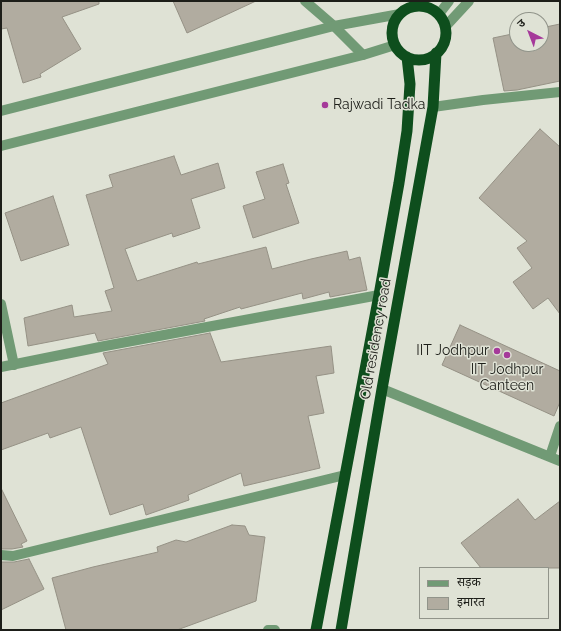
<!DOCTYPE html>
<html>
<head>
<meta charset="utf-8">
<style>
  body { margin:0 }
  #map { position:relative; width:561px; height:631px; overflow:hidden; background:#dfe2d5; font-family:Raleway,"Noto Sans Devanagari",sans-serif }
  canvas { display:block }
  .frame { position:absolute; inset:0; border:2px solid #1d1e19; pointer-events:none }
  .legend { position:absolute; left:419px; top:567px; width:130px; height:52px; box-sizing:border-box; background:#dfe2d5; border:1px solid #91948a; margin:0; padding:5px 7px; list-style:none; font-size:12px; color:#1d1e19 }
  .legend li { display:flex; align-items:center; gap:8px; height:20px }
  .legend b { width:20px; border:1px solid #91948a }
  .north { position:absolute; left:509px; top:12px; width:40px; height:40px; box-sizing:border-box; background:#dfe2d5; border:1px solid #91948a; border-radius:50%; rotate:318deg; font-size:11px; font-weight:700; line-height:16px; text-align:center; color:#1d1e19 }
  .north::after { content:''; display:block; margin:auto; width:14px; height:18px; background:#a5399a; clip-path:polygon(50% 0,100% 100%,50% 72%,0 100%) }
</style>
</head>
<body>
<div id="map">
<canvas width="561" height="631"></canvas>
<div class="frame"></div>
<ul class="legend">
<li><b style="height:5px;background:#719a75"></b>सड़क</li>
<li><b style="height:11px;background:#b1aca0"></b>इमारत</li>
</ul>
<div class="north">उ</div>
</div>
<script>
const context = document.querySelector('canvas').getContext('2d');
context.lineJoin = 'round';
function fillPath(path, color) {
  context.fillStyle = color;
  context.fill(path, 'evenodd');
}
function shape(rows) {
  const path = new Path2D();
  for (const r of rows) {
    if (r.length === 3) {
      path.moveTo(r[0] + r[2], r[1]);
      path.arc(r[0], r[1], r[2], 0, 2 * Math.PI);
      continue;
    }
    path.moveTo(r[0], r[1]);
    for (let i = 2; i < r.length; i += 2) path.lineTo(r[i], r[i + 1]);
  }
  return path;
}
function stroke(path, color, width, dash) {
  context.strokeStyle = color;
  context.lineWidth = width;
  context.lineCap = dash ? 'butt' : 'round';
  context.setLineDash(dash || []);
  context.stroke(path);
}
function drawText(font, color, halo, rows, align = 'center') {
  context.font = font + ' Raleway,sans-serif';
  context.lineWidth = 3;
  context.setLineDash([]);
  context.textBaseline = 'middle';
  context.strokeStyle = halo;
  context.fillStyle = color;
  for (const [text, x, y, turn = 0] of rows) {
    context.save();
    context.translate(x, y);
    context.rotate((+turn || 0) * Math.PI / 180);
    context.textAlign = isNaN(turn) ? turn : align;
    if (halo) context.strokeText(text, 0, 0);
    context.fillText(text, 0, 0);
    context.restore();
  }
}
const building = shape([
  [1,1,99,1,99,4,62,17,81,49,40,74,41,77,23,83,7,28,1,29,1,1],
  [173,1,256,1,187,33,173,1],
  [560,24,560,81,517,90,504,91,493,38,517,33,517,44,541,44,541,28,560,24],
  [540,129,560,147,560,314,548,298,533,309,513,282,532,268,517,248,527,241,479,198,540,129],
  [174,156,181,175,218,163,225,188,191,199,200,228,173,237,172,233,125,249,137,281,197,262,198,264,266,247,272,269,311,259,347,251,349,260,360,257,367,290,330,297,329,292,303,299,302,293,241,309,240,307,204,319,205,321,98,341,95,333,28,346,24,318,72,305,74,317,112,311,105,291,114,288,86,195,113,187,109,175,174,156],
  [283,164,289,183,286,184,299,223,253,238,243,206,265,199,256,172,283,164],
  [53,196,69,245,21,261,5,213,53,196],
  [460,325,560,371,560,402,554,416,442,365,460,325],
  [210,333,221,362,331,346,334,373,316,376,324,413,308,416,320,468,244,486,241,473,188,495,189,500,146,515,143,504,110,515,81,427,50,438,48,433,1,450,1,403,108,364,103,353,210,333],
  [1,488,27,541,21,544,23,547,12,549,1,549,1,488],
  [518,499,535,520,560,501,560,568,481,568,461,543,518,499],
  [232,525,245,526,249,535,265,537,256,601,177,630,66,630,52,578,93,567,158,552,157,547,176,540,186,542,232,525],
  [29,559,44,589,1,610,1,562,14,562,29,559]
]);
fillPath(building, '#b1aca0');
stroke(building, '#959185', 1);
stroke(shape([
  [382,389,560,461],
  [550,456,560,426]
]), '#719a75', 10);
stroke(shape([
  [305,1,334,26,363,55],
  [1,304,14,365],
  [1,367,105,346,379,295],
  [1,555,13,556,345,475],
  [268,630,275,630]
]), '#719a75', 10);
stroke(shape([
  [439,14,449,1],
  [445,27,469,1],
  [433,107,483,100,560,92],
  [1,111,334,26,400,14],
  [1,146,363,55,395,45]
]), '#719a75', 10);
stroke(shape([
  [419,33,27],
  [316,630,379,295,399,183,407,131,410,84,407,57],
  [341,630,382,389,433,107,436,53]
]), '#0e4e1d', 11);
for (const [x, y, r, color] of [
  [325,105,4,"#a5399a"],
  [497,351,4,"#a5399a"],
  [507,355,4,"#a5399a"]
]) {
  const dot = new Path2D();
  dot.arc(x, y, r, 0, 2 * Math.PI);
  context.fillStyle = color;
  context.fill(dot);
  stroke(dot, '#dfe2d5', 1.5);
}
drawText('14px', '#1d1e19', '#dfe2d5', [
  ["Rajwadi Tadka",333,105],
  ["IIT Jodhpur",489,351,"right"],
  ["IIT Jodhpur",507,370,"center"],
  ["Canteen",507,386,"center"]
], 'left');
drawText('14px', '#1d1e19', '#dfe2d5', [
  ["Old residency road",376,339,-80]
]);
</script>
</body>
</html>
